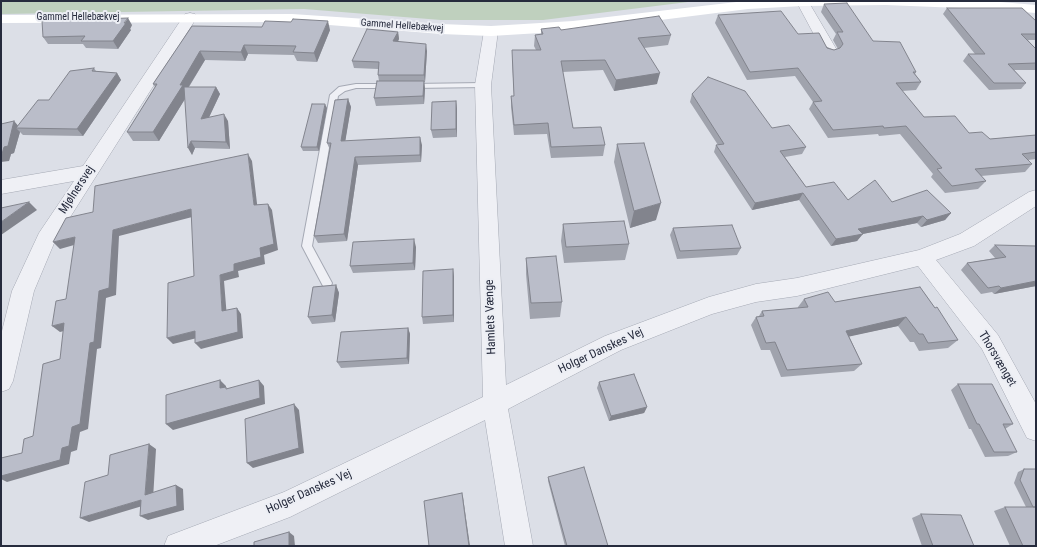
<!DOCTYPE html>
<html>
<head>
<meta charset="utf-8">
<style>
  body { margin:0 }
  #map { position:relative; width:1037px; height:547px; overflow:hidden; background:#dcdfe7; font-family:"Roboto Condensed",sans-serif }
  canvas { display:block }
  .frame { position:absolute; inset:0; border:2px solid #262b3d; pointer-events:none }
</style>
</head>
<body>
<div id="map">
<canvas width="1037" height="547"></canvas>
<div class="frame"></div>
</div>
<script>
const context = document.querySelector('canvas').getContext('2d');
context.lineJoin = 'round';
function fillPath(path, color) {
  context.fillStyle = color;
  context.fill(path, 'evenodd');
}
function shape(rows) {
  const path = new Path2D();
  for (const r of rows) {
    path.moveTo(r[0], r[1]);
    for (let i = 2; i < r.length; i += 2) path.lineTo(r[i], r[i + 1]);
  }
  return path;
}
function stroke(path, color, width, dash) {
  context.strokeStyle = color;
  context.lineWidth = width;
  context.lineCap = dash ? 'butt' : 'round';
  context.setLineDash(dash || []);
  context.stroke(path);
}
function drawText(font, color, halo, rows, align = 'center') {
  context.font = font + ' "Roboto Condensed",sans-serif';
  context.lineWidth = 4;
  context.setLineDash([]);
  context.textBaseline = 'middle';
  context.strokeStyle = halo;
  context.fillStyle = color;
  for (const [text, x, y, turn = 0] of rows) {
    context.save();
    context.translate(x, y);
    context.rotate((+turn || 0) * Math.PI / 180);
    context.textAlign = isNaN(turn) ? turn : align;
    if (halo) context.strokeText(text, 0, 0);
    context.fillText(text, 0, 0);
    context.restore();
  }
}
fillPath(shape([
  [1,1,696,1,543,20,441,20,304,9,1,14]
]), '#bfd0be');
const lane = shape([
  [483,83,486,83,486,87,412,88,408,86,412,84,483,83],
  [356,84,390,84,394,86,390,88,356,88,345,91,338,96,312,246,332,283,331,286,327,287,323,286,302,246,330,95,339,87,356,84]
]);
const street = shape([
  [796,1,808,1,838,52,835,55,830,57,825,55,796,1],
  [190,13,195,14,197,17,55,241,34,291,13,381,9,389,1,392,1,335,12,291,39,233,74,181,1,194,1,180,83,166,185,14,190,13],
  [491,27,496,28,498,31,491,85,506,385,605,336,709,297,756,284,797,278,919,250,960,234,1029,192,1036,190,1036,206,974,246,936,260,998,335,1036,404,1036,441,1027,438,982,349,918,266,797,296,756,302,712,314,621,350,508,409,533,546,505,546,485,420,290,517,214,546,164,546,168,536,284,492,483,397,475,85,484,31,486,28,491,27]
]);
stroke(lane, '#a5a9b4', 2);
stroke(street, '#a5a9b4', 1);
fillPath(lane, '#eff0f5');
fillPath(street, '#eff0f5');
fillPath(shape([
  [745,1,989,1,1036,5,1036,13,984,9,886,5,802,6,748,9,573,31,491,36,441,34,292,22,1,23,1,15,292,14,441,24,491,26,573,21,745,1]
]), '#fff');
fillPath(shape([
  [824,4,873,41,916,72,915,74,921,82,916,90,902,91,924,117,969,133,990,139,1036,135,1036,159,1028,160,1032,164,1025,172,981,176,986,181,978,189,945,193,931,177,933,174,900,134,879,136,878,134,828,138,809,109,813,102,795,76,747,80,715,23,718,15,798,34,834,50,838,49,833,40,836,34,821,12],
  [947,8,1036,21,1036,40,1028,40,1036,49,1036,70,1014,70,1026,83,1021,89,989,90,963,61,968,54,975,54,943,14],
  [132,25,130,29,131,30,118,49,86,48,83,44,48,44,43,37],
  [192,26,330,30,317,62,297,61,294,55,248,54,245,61,205,60,189,87,216,87,220,94,209,117,228,121,230,149,195,148,192,155,185,99,159,141,133,141,127,132,155,87,153,84],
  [541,29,671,35,668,45,644,48,657,84,614,91,603,70,562,72,573,128,605,145,603,156,551,158,547,134,514,135,511,107,511,96,514,96,512,61,536,50,534,46,535,35,541,34],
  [398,32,399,39,398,42,427,51,425,82,424,82,425,89,424,104,376,106,374,98,379,81,378,75,378,69,354,68,352,61],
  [94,68,96,71,117,73,121,80,83,136,23,135,20,132,14,153,11,154,9,161,14,121,18,126,49,100],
  [692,94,772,128,806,147,802,154,785,157,806,187,848,200,892,202,951,213,945,220,921,227,917,223,862,234,857,241,831,246,799,200,752,210,714,152,716,145,718,145,690,102],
  [348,99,351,107,345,141,422,145,421,162,358,165,347,241,318,243,314,236,330,150,327,143],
  [456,101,457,109,457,137,433,138,431,130],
  [327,108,319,151,303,151,301,147],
  [617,144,656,220,630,228,614,162],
  [563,224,629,244,625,260,564,263,561,241],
  [673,228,741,248,737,255,677,259,670,235],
  [995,245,1036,286,994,294,992,292,981,294,961,270,967,263,995,258,989,251],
  [416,247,415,270,353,273,350,266],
  [526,258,562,302,560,317,530,319,526,274],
  [453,269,454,277,454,322,423,324,422,317],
  [336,285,339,293,335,322,312,324,308,317],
  [920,287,958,340,948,348,919,351,914,342,910,342,898,326,849,336,862,364,854,371,781,377,770,350,761,350,751,325,756,317,759,316,762,311,798,308,798,307,804,299,835,302],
  [408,328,410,334,409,364,341,368,337,362],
  [599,382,647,407,644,413,609,421,597,388],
  [958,384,1013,424,1005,429,1017,452,1008,456,985,457,971,429,969,429,951,390],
  [1024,469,1036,469,1036,546,1010,546,994,511,1005,507,1026,507,1014,483,1018,472],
  [548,477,608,546,565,546,548,481],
  [921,514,974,546,922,546,912,518]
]), '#a0a3ad');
fillPath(shape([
  [128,18,132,25,130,29,131,30,118,49,113,41],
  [328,21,330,30,317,62,314,53],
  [398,32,399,39,394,48,393,41],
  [426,44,427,51,425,82,424,75],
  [244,45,248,54,245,61,241,52],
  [200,51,205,60,186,91,188,94,159,141,153,132,180,85],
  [117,73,121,80,83,136,77,129],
  [660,73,657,84,614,91,616,80],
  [424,81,425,89,424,104,423,96],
  [216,87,220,94,205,126,201,119],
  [348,99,351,107,344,149,341,141],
  [456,101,457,109,457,137,456,129],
  [325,104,327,108,319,151,317,147],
  [224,114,228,121,230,149,226,142],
  [14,121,20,128,16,128,20,132,14,153,11,154,9,161,1,162,1,154],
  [420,137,422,145,421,162,420,155],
  [191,141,195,148,192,155,188,148],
  [248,154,252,161,258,212,254,205],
  [355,157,358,165,347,241,344,234],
  [803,193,799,200,752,210,755,203],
  [29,202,37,210,1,235,1,222],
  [661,203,656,220,630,228,634,211],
  [268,204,272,210,278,250,264,255,265,264,238,271,239,277,224,281,227,318,222,311,220,275,234,264,260,248],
  [191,209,196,216,119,236,116,295,106,298,101,348,97,349,88,429,80,432,77,450,71,452,69,464,7,482,1,479,1,476,62,448,72,427,90,343,99,291,113,230],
  [951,213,945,220,921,227,927,220],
  [923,216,917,223,853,236,858,229],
  [863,234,857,241,831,246,836,239],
  [75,237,81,243,60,249,53,242],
  [414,239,416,247,415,270,413,263],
  [453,269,454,277,454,322,453,315],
  [1036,281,1036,286,994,294,1001,288],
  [336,285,339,293,335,322,332,315],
  [237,308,241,314,243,338,201,349,195,343],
  [906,317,898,326,838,339,846,331],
  [64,323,72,329,60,332,52,326],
  [408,328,410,334,409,364,407,358],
  [195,331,201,337,173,344,167,338],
  [220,380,226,386,226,394,220,388],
  [259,380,264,386,265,404,173,430,166,424],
  [294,404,299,410,304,453,253,468,247,463],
  [647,407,644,413,609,421,611,416],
  [149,444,156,449,153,499,145,495],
  [176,485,183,489,184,510,148,520,140,516],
  [462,493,463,497,470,546,469,546],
  [141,500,149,504,89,522,80,518],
  [289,532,294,536,295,546,289,546]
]), '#82848d');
const building = shape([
  [847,3,873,41,900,42,916,72,913,72,921,82,896,83,924,117,955,116,969,133,982,132,990,139,1036,135,1036,152,1022,154,1032,164,975,169,986,181,952,186,937,169,942,168,906,126,884,128,883,126,833,130,813,102,822,101,798,68,750,72,718,15,781,11,798,34,819,33,827,48,834,50,840,48,843,44,837,32,843,32,824,4,847,3],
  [947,8,1022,8,1036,21,1036,34,1021,34,1036,49,1036,63,1008,64,1026,83,994,83,968,54,985,54,947,8],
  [659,16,671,35,638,38,660,73,616,80,605,60,561,61,573,128,601,127,605,145,551,147,548,123,514,125,511,96,514,96,512,50,541,50,535,35,543,34,541,29,559,27,561,30,659,16],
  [128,18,124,23,126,23,113,41,81,41,85,36,43,37,42,21,128,18],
  [293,19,328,21,314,53,293,52,296,46,244,45,241,52,200,51,180,85,183,85,153,132,127,132,157,84,153,84,192,26,262,27,265,21,291,22,293,19],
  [367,29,398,32,393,41,426,44,424,75,378,75,379,62,352,61,367,29],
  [94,68,92,71,117,73,77,129,16,128,38,100,49,100,70,71,94,68],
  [708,77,745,91,772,128,789,125,806,147,780,151,806,187,834,182,848,200,875,180,892,202,927,190,951,213,927,220,923,216,858,229,863,234,836,239,803,193,755,203,716,145,724,144,692,94,708,77],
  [377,81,424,81,423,96,374,98,377,81],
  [184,87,216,87,201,119,224,114,226,142,191,141,188,148,184,87],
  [348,99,341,141,420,137,420,155,355,157,344,234,314,236,331,143,327,143,335,100,348,99],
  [456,101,456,129,431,130,432,102,456,101],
  [312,104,325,104,317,147,301,147,312,104],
  [14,121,8,146,4,147,2,154,1,154,1,124,14,121],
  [644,143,661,203,634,211,617,144,644,143],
  [248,154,254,205,268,204,274,244,260,248,261,257,234,264,234,271,220,275,222,311,237,308,238,332,195,343,195,331,167,338,168,283,194,276,191,209,113,230,109,288,99,291,94,342,90,343,80,424,72,427,69,446,62,448,60,460,1,476,1,458,22,453,24,439,33,436,43,364,60,359,64,323,52,326,56,301,66,299,75,237,53,242,66,218,93,212,95,186,248,154],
  [29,202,1,222,1,208,29,202],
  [624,221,629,244,566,247,563,224,624,221],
  [732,225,741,248,680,251,673,228,732,225],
  [414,239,413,263,350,266,353,242,414,239],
  [995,245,1036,246,1036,281,1001,288,999,286,988,288,967,263,1006,257,995,245],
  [556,256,562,302,531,303,526,258,556,256],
  [453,269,453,315,422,317,423,271,453,269],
  [336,285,332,315,308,317,313,287,336,285],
  [920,287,935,308,937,307,958,340,928,343,923,334,919,334,906,317,846,331,862,364,787,370,775,342,766,343,756,317,764,316,762,311,808,307,804,299,828,292,835,302,920,287],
  [408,328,407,358,337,362,341,332,408,328],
  [634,374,647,407,611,416,599,382,634,374],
  [220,380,220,388,226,387,226,389,259,380,260,398,166,424,166,395,220,380],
  [958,384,992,384,1013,424,1003,424,1017,452,994,452,979,424,977,424,958,384],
  [294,404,299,448,247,463,245,419,294,404],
  [149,444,145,495,176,485,177,506,140,516,141,500,80,518,85,482,108,475,110,455,149,444],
  [584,467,608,546,567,546,548,477,584,467],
  [1024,469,1036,469,1036,507,1033,507,1020,480,1024,469],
  [462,493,469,546,429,546,424,501,462,493],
  [1005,507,1036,507,1036,546,1023,546,1005,507],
  [921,514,961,515,974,546,933,546,921,514],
  [289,532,289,546,254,546,254,542,289,532]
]);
fillPath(building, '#babdc9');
stroke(building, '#82848d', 1);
drawText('10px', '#262b3d', '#eceef4', [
  ["Gammel Hellebækvej",78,17],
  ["Gammel Hellebækvej",402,26,4]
]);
drawText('12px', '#262b3d', '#eceef4', [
  ["Mjølnersvej",77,190,-57],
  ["Hamlets Vænge",491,317,-92],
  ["Holger Danskes Vej",601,351,-25],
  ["Thorsvænget",997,359,59],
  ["Holger Danskes Vej",309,492,-24]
]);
</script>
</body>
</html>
